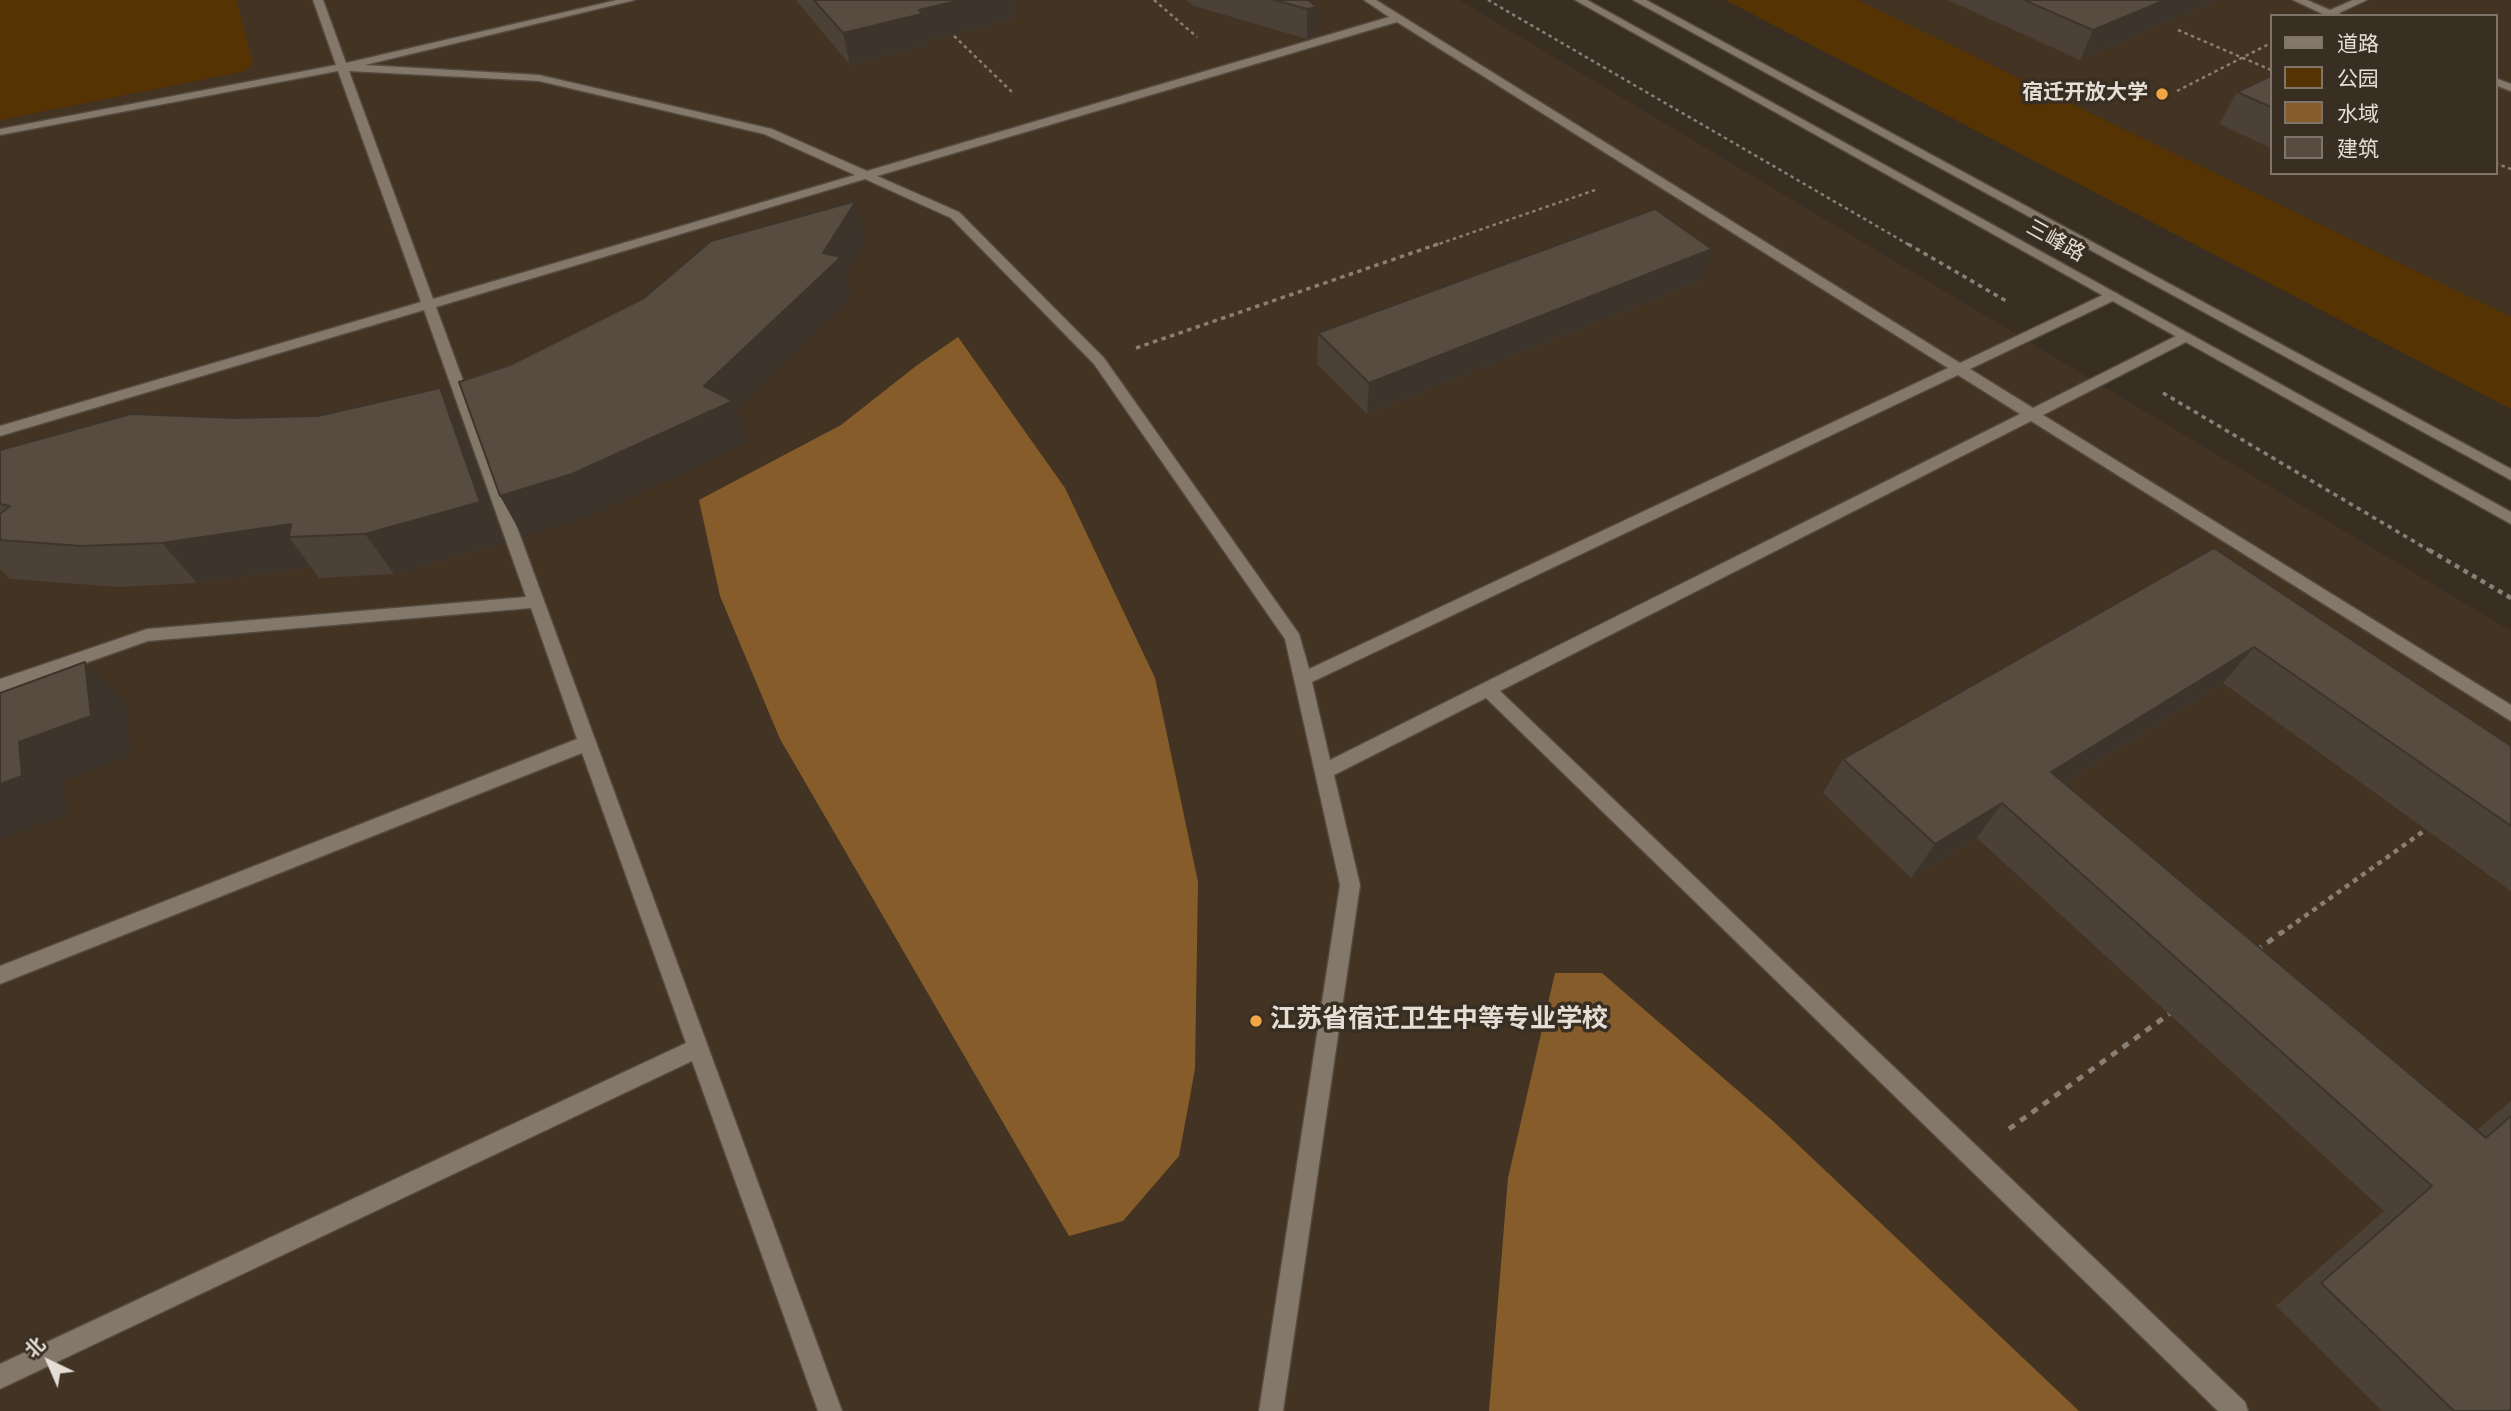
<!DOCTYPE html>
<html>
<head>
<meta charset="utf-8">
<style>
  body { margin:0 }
  #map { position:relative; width:2511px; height:1411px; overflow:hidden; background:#392e22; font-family:"Titillium Web","Noto Sans SC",sans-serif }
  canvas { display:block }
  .legend { position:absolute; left:2270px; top:14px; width:228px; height:161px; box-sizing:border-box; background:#392e22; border:2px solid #7e746a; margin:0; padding:9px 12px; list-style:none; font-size:21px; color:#e5ded6 }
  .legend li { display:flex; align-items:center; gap:14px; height:35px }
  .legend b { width:35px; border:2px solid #7e746a }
  .north { position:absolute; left:14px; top:1327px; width:70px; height:70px; -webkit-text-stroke:5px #392e22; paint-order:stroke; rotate:316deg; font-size:19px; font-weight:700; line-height:28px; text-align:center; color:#e5ded6 }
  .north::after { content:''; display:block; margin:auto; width:24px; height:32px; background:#e5ded6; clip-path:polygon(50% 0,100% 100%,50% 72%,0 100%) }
</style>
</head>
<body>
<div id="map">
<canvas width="2511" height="1411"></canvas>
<ul class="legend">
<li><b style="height:9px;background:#84786a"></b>道路</li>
<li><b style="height:19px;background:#553303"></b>公园</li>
<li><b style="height:19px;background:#865d2a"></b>水域</li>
<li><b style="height:19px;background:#574c3f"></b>建筑</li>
</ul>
<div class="north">北</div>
</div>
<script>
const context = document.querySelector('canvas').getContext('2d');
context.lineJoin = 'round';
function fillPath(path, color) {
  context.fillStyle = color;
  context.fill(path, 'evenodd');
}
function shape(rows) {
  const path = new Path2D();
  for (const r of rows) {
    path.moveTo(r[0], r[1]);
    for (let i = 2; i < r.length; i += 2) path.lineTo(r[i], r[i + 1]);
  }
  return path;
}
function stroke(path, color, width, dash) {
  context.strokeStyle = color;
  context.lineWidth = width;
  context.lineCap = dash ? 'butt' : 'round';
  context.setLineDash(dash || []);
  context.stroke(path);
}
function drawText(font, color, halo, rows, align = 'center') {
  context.font = font + ' "Titillium Web","Noto Sans SC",sans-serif';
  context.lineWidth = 7;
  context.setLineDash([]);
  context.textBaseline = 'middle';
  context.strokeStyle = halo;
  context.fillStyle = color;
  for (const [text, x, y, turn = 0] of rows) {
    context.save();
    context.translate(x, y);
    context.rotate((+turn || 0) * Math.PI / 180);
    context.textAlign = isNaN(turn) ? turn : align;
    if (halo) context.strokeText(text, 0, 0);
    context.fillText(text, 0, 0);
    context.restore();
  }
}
fillPath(shape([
  [0,0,1459,0,2511,631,2511,1411,0,1411],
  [1858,0,2511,0,2511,317],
  [2271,16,2495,16,2495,173,2271,173]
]), '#433322');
fillPath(shape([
  [0,0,236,0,253,63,245,71,0,120],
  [1725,0,1858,0,2511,317,2511,409]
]), '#553303');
fillPath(shape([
  [958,337,1065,488,1155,678,1198,882,1195,1069,1179,1156,1123,1221,1069,1236,780,739,720,596,699,500,841,425,916,366],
  [1555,973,1602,973,1773,1121,2079,1411,1489,1411,1508,1178]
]), '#865d2a');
const lane = shape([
  [313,0,323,0,346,63,617,0,635,0,365,65,539,75,772,129,867,171,1389,17,1364,0,1376,0,1960,363,2107,293,2117,293,2117,299,1970,369,2033,408,2180,334,2190,334,2190,340,2043,415,2511,705,2511,721,2031,421,1500,691,2245,1402,2248,1411,2218,1411,1486,698,1334,775,1360,885,1283,1411,1259,1411,1340,885,1285,639,1094,364,951,218,865,179,436,307,842,1411,818,1411,692,1061,0,1389,0,1364,686,1043,582,753,0,984,0,966,577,739,531,608,148,641,0,693,0,679,147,629,526,597,424,310,0,436,0,426,421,302,338,71,0,135,0,129,336,65,313,0],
  [1397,22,1948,368,1309,669,1299,634,1104,358,959,212,877,176,1397,22],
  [349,71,539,81,764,134,855,175,433,299,349,71],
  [1958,375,2020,414,1330,760,1312,682,1958,375],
  [2293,0,2307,0,2330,10,2353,0,2367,0,2339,13,2342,16,2327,16,2293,0],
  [2495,78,2511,84,2511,91,2495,85,2495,78]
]);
const secondary = shape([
  [1575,0,1587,0,2511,512,2511,524,1575,0],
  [1633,0,1646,0,2511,469,2511,480,1633,0]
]);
stroke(lane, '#534a40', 3);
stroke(secondary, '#534a40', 3);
stroke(shape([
  [1154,0,1197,37],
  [1488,0,1911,246],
  [2178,30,2271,70],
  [949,31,1013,93],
  [2177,91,2271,43],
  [2495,163,2511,169],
  [1433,246,1598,189]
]), '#887f75', 2.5, [3.5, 3.5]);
stroke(shape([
  [1908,244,2008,302],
  [1136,348,1438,244],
  [2163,393,2432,552]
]), '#887f75', 3.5, [4.5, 4.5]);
stroke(shape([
  [2429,550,2511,598],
  [2280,934,2428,828]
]), '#887f75', 4.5, [5, 5]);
stroke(shape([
  [2256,951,2282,932],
  [2009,1129,2172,1012]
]), '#887f75', 5, [7, 7]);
fillPath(lane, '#84786a');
fillPath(secondary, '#84786a');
fillPath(shape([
  [796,0,1014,0,1016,18,927,41,928,45,850,65],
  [1186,0,1308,0,1316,36,1307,39,1194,6],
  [1948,0,2218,0,2080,60],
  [2271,76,2271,148,2219,124,2237,92],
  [1703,280,1367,414,1317,364,1318,333],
  [464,430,504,543,394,574,319,578,311,567,197,583,119,587,10,579,0,569,0,450],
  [2214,548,2511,746,2511,891,2223,683,2064,783,2477,1130,2511,1101,2511,1409,2509,1411,2382,1411,2276,1306,2384,1211,1977,838,1911,878,1823,793,1843,759]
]), '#4b4136');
fillPath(shape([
  [961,0,1014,0,1016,18,927,41,928,45,850,65,843,33,919,10],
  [2165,0,2218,0,2080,60,2093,30],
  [1317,7,1316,36,1307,39,1307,9],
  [856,201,866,241,846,275,852,298,737,411,749,442,593,515,523,537,500,496,704,386,823,253],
  [1712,249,1703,280,1367,414,1369,383],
  [440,388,464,430,504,543,394,574,365,534],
  [291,524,289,537,311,567,197,583,162,543],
  [2254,647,2223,683,2025,807,2051,772],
  [85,662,126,702,132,755,64,781,68,814,0,840,0,784,19,742],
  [2002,803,1977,838,1911,878,1935,844]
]), '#3d352c');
const building = shape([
  [814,0,961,0,919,10,922,14,843,33,814,0],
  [1274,0,1308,0,1317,7,1307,9,1274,0],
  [2024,0,2165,0,2093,30,2024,0],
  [2271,76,2271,107,2237,92,2271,76],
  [856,201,823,253,841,257,704,386,733,401,572,474,500,496,459,382,510,365,644,298,711,241,856,201],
  [1655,209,1712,249,1369,383,1318,333,1655,209],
  [440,388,480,502,365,534,289,537,291,524,162,543,81,546,0,540,0,514,10,506,0,504,0,450,131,414,235,418,318,416,440,388],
  [2214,548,2511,746,2511,826,2254,647,2051,772,2486,1138,2511,1116,2511,1409,2509,1411,2454,1411,2321,1283,2432,1186,2002,803,1935,844,1843,759,2214,548],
  [85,662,91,716,19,742,22,776,0,784,0,693,85,662]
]);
fillPath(building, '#574c3f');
stroke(building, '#3d352c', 2);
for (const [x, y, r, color] of [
  [2162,94,7,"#f2a541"],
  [1256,1021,7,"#f2a541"]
]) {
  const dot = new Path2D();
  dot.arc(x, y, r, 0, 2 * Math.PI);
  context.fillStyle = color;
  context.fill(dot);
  stroke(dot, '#392e22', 2.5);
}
drawText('bold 21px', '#e5ded6', '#392e22', [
  ["宿迁开放大学",2148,94]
], 'right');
drawText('21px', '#e5ded6', '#392e22', [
  ["三峰路",2055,242,29]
]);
drawText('bold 26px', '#e5ded6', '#392e22', [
  ["江苏省宿迁卫生中等专业学校",1270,1021]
], 'left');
</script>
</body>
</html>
